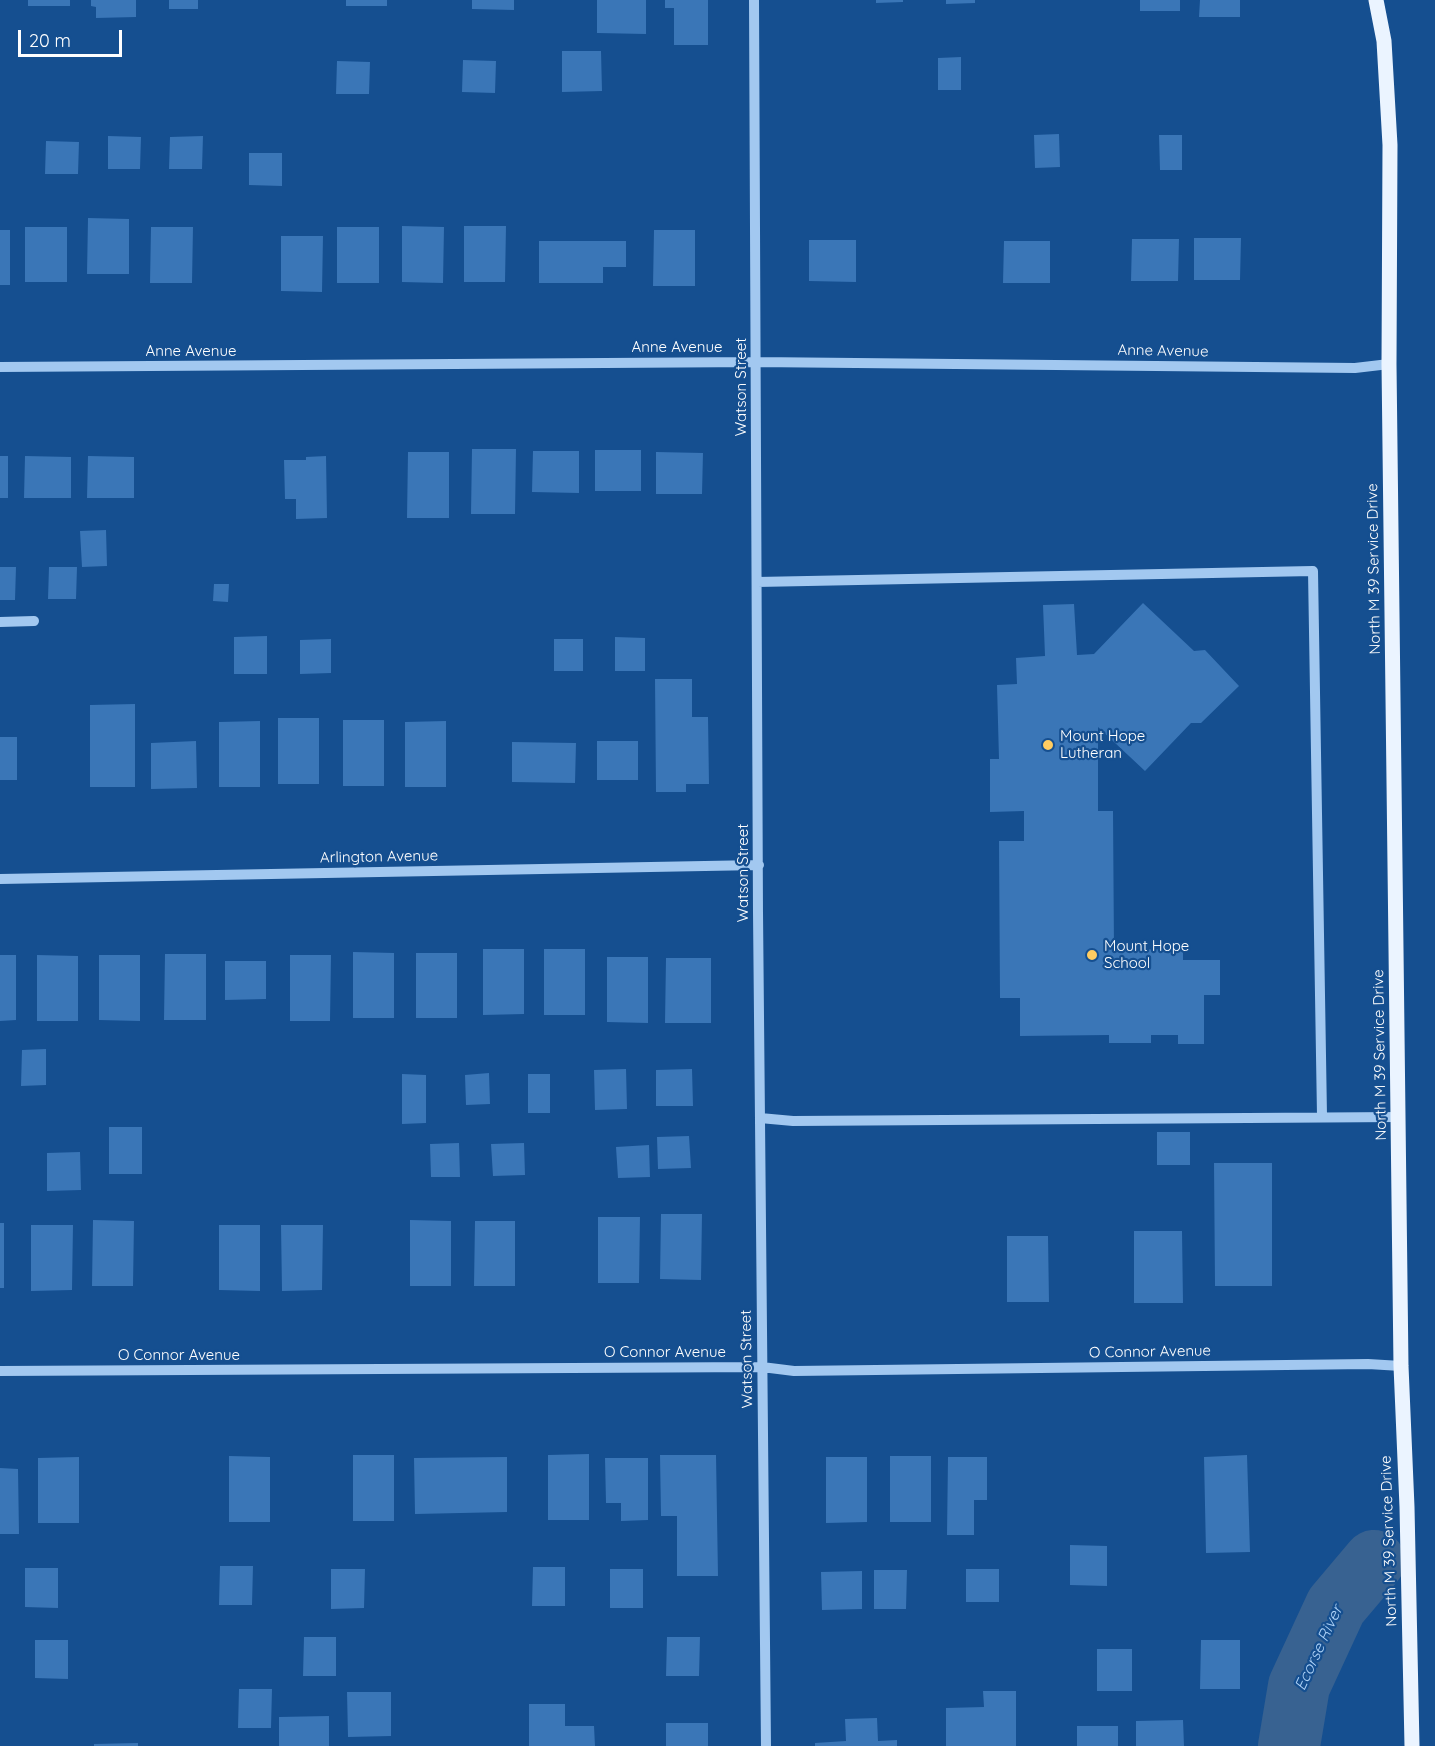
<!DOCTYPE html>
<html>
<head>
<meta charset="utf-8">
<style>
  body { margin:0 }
  #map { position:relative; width:1435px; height:1746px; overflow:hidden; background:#154f90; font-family:Quicksand,sans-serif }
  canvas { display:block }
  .scale { position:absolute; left:18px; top:30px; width:104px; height:27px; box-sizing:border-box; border:3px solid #fff; border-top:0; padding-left:8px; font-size:18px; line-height:21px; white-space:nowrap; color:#fff; -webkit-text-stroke:4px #154f90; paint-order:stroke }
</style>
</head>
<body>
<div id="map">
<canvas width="1435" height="1746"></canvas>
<div class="scale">20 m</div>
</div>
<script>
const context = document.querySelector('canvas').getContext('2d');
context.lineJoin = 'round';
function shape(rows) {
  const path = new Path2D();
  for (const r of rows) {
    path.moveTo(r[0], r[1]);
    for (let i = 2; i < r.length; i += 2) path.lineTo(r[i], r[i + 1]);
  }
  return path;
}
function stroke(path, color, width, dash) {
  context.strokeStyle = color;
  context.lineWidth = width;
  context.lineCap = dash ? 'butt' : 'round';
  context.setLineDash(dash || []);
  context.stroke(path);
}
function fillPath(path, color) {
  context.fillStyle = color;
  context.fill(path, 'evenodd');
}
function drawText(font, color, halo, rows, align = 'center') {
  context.font = font + ' Quicksand,sans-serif';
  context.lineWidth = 4.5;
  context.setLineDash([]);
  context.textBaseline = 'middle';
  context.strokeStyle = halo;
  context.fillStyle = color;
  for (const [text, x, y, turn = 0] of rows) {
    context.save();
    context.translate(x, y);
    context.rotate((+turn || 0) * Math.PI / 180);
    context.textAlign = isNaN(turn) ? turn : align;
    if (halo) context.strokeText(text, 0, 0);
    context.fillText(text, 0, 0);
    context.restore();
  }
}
stroke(shape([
  [1289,1746,1299,1686,1336,1606,1374,1561]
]), '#386291', 62);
fillPath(shape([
  [28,0,70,0,70,6,28,6],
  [91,0,136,0,136,17,96,18,96,7,91,6],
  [169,0,198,0,198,9,169,9],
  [346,0,387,0,387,6,346,6],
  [472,0,514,0,514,10,472,9],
  [597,0,646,0,646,34,597,33],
  [665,0,708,0,708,45,674,45,674,8,665,8],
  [876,0,903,0,903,2,876,3],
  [946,0,975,0,975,3,946,4],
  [1140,0,1180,0,1180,11,1140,11],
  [1200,0,1240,0,1240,17,1199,17],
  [562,51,601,51,602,91,562,92],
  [961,57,961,90,938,90,938,58],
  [463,60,496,61,495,93,462,92],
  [337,61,370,62,369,94,336,94],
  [1059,134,1060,167,1035,168,1034,135],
  [1159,135,1182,135,1182,170,1160,170],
  [108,136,141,137,140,169,108,169],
  [203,136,202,169,169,169,170,137],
  [46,141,79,142,78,174,45,174],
  [249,153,282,153,282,186,249,185],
  [88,218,129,219,129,274,87,274],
  [402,226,444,227,443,283,402,282],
  [464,226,506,226,505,282,464,282],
  [25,227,67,227,67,282,25,282],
  [151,227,193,227,192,283,150,283],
  [337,227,379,227,379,283,337,283],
  [0,230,10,230,10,285,0,285],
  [654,230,695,230,695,286,653,286],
  [281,236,323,236,322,292,281,291],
  [1194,238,1241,238,1240,280,1194,280],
  [1132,239,1179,239,1178,281,1131,281],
  [809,240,856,240,856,282,809,281],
  [539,241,626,241,626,267,603,267,603,283,539,283],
  [1004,241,1050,241,1050,283,1003,283],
  [472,449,516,449,515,514,471,514],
  [595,450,641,450,641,491,595,491],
  [533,451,579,451,579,493,532,492],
  [408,452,449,452,449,518,407,518],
  [656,452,703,453,702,494,656,494],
  [0,456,8,456,8,498,0,498],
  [25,456,71,457,71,498,24,498],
  [88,456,134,457,134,498,87,498],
  [326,456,327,518,296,519,296,499,285,499,284,460,306,460,306,457],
  [106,530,107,566,82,567,80,531],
  [0,567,16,567,15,600,0,600],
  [49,567,77,567,76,599,48,599],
  [214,584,229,584,228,602,213,601],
  [1143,603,1194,651,1205,650,1239,686,1201,723,1191,723,1145,771,1098,727,1098,811,1113,811,1114,950,1183,949,1183,960,1220,960,1220,995,1204,995,1204,1044,1178,1044,1178,1035,1151,1035,1151,1043,1109,1043,1109,1035,1020,1036,1020,998,1000,998,999,841,1024,841,1024,811,990,812,990,759,999,759,997,685,1017,684,1016,658,1045,656,1043,605,1074,604,1077,655,1094,654],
  [267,636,267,674,234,674,234,637],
  [615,637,645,638,645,671,615,671],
  [331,639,331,673,300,674,300,640],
  [554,639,583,639,583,671,554,671],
  [655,679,692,679,692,717,708,717,709,784,686,784,686,792,656,792],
  [135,704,135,787,90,787,90,705],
  [278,718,319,718,319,784,278,784],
  [343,720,384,720,384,786,343,786],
  [260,721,260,787,219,787,219,722],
  [446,721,446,787,405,787,405,722],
  [0,737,17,737,17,780,0,780],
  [196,741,197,788,151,789,151,743],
  [597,741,638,741,638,780,597,780],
  [512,742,576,743,575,783,512,782],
  [483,949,524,949,524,1014,483,1015],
  [544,949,585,949,585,1015,544,1015],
  [353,952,394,953,394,1018,353,1018],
  [416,953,457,953,457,1018,416,1018],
  [165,954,206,954,206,1020,164,1020],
  [0,955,16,955,16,1020,0,1021],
  [37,955,78,956,78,1021,37,1021],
  [99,955,140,955,140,1021,99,1020],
  [290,955,331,955,330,1021,290,1021],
  [607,957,648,957,648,1023,607,1022],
  [666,958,711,958,711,1023,665,1023],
  [225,961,266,961,266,999,225,1000],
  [46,1049,46,1085,21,1086,22,1050],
  [626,1069,627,1109,595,1110,594,1070],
  [692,1069,693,1106,656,1106,656,1070],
  [489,1073,490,1104,466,1105,465,1075],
  [402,1074,426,1075,426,1123,402,1124],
  [528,1074,550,1074,550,1113,528,1113],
  [109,1127,142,1127,142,1174,109,1174],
  [1157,1132,1190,1132,1190,1165,1157,1165],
  [689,1136,691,1168,658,1169,657,1137],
  [459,1143,460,1177,431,1177,430,1144],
  [524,1143,525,1175,493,1176,491,1144],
  [649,1145,650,1177,618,1178,616,1147],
  [80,1152,81,1190,47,1191,47,1153],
  [1214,1163,1272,1163,1272,1286,1215,1286],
  [661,1214,702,1214,701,1280,660,1279],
  [598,1217,640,1217,639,1283,598,1283],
  [93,1220,134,1221,133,1286,92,1286],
  [410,1220,451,1221,451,1286,410,1286],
  [475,1221,515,1221,515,1286,474,1286],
  [0,1223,4,1223,4,1288,0,1288],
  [31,1225,73,1225,72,1290,31,1291],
  [219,1225,260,1225,260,1291,219,1290],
  [281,1225,323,1225,322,1290,282,1291],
  [1134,1231,1182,1231,1183,1303,1134,1303],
  [1007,1236,1048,1236,1049,1302,1007,1302],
  [589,1454,589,1520,548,1520,548,1455],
  [353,1455,394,1455,394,1521,353,1521],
  [660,1455,716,1455,718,1576,677,1576,677,1516,661,1516],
  [1247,1455,1250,1552,1206,1553,1204,1457],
  [229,1456,270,1457,270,1522,229,1522],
  [890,1456,931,1456,931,1522,890,1522],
  [79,1457,79,1523,38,1523,38,1458],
  [507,1457,507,1512,415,1514,414,1458],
  [826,1457,867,1457,867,1522,826,1523],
  [948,1457,987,1457,987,1500,974,1500,974,1535,947,1535],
  [605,1458,648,1458,648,1520,621,1521,621,1503,606,1503],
  [0,1468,18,1469,19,1534,0,1534],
  [1070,1545,1107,1546,1107,1586,1070,1585],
  [220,1566,253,1566,252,1605,219,1605],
  [533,1567,565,1567,565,1606,532,1606],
  [25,1568,58,1568,58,1608,25,1607],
  [331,1569,365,1569,364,1608,331,1609],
  [610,1569,643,1569,643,1608,610,1608],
  [966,1569,999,1569,999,1602,966,1602],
  [874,1570,907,1570,906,1609,874,1609],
  [862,1571,862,1609,822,1610,821,1572],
  [304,1637,336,1637,336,1676,303,1676],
  [667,1637,700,1637,699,1676,666,1676],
  [35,1640,68,1640,68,1679,35,1678],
  [1201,1640,1240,1640,1240,1689,1200,1689],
  [1097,1649,1132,1649,1132,1691,1097,1691],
  [239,1689,272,1689,271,1728,238,1728],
  [983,1691,1016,1691,1016,1746,946,1746,946,1708,984,1707],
  [347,1692,391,1692,391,1736,348,1737],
  [529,1704,565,1704,565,1726,594,1726,595,1746,529,1746],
  [329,1716,329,1746,279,1746,279,1717],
  [877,1718,878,1741,897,1740,897,1746,815,1746,815,1743,846,1741,845,1719],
  [1183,1720,1184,1746,1136,1746,1136,1721],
  [666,1723,708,1723,708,1746,666,1746],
  [1077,1726,1118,1726,1118,1746,1077,1746],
  [138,1743,138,1746,94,1746,94,1744]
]), '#3a76b7');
stroke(shape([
  [754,0,758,912,766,1746],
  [0,367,756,362,1355,368,1389,364],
  [757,582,1313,571,1322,1116],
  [0,622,34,621],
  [0,879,759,865],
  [760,1118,793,1121,1399,1117],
  [0,1371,762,1367,794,1371,1368,1364,1401,1366]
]), '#a2c8f0', 10);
stroke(shape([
  [1376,0,1384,41,1390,145,1389,364,1401,1366,1407,1507,1412,1746]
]), '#ebf4ff', 15);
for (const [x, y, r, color] of [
  [1048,745,6,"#ffcc61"],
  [1092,955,6,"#ffcc61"]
]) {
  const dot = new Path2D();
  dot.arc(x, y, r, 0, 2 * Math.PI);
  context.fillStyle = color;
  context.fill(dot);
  stroke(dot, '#154f90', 2);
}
drawText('15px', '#fff', '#154f90', [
  ["Anne Avenue",677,347],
  ["Anne Avenue",191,351],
  ["Anne Avenue",1163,351,1],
  ["Watson Street",741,387,-90],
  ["North M 39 Service Drive",1374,569,-91],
  ["Arlington Avenue",379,857,-1],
  ["Watson Street",743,873,-90],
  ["North M 39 Service Drive",1380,1055,-91],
  ["O Connor Avenue",665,1352],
  ["O Connor Avenue",1150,1352,-1],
  ["O Connor Avenue",179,1355],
  ["Watson Street",747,1359,-91],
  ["North M 39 Service Drive",1389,1541,-92]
]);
drawText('15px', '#fff', '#154f90', [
  ["Mount Hope",1060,736],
  ["Lutheran",1060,753],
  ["Mount Hope",1104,946],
  ["School",1104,963]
], 'left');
drawText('italic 16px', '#aed2f7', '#154f90', [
  ["Ecorse River",1319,1648,-65]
]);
</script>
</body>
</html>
